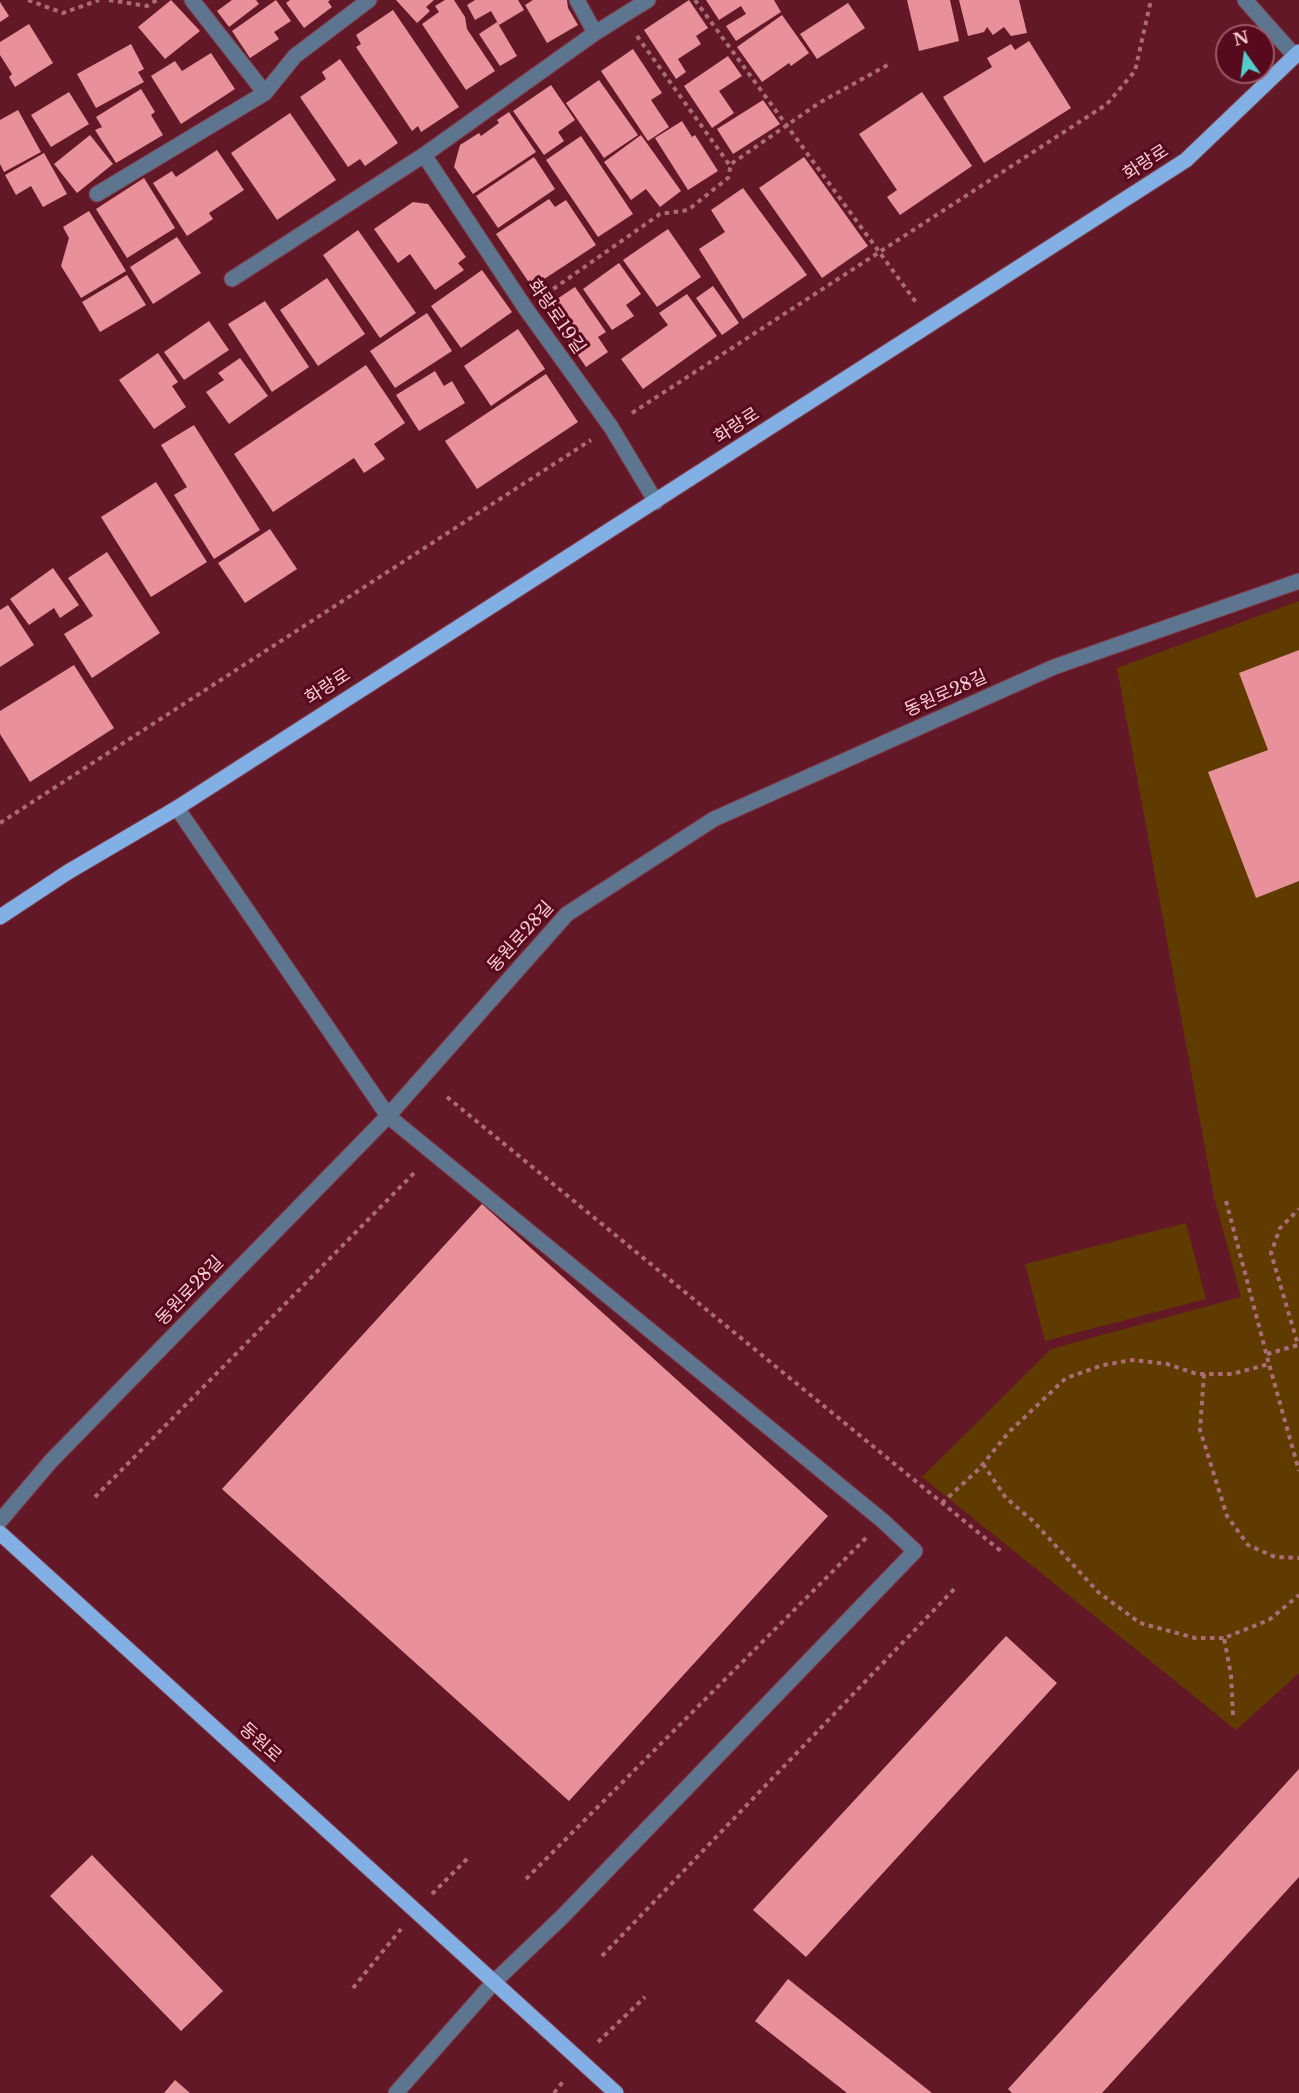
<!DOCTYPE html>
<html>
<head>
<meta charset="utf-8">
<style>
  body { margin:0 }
  #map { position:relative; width:1299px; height:2093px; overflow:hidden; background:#631828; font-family:"Libre Baskerville",serif }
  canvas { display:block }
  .north { position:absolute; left:1215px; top:24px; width:60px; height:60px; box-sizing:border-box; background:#570a1e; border:2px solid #995866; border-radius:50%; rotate:346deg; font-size:16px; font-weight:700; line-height:24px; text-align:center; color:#fccdd1 }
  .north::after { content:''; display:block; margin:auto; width:21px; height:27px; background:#53cdc9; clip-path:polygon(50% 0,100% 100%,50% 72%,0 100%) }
</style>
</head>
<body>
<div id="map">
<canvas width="1299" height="2093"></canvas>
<div class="north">N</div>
</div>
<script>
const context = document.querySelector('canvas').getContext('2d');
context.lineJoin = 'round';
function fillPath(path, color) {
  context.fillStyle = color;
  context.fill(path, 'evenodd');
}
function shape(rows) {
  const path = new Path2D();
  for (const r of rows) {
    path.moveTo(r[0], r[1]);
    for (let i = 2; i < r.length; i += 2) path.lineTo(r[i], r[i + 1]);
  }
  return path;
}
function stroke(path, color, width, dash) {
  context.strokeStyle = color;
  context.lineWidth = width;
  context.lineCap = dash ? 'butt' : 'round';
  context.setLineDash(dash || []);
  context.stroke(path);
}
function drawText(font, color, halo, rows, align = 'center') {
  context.font = font + ' "Libre Baskerville","Noto Sans KR",serif';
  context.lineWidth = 6;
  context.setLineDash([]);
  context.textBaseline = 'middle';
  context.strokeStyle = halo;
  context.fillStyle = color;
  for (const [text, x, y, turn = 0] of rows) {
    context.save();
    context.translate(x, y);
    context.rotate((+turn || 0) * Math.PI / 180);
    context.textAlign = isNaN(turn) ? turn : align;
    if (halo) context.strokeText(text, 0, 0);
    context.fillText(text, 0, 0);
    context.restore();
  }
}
fillPath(shape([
  [1299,601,1299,1673,1236,1730,922,1477,1051,1349,1241,1297,1214,1197,1117,668],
  [1186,1223,1206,1299,1045,1341,1025,1264]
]), '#5f3b00');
fillPath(shape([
  [171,0,200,31,165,59,138,27],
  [232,0,256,0,259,4,229,27,217,11],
  [276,0,291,21,274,32,279,39,250,58,232,31],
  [290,0,330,0,328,2,332,7,304,28,286,3],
  [396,0,434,0,426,7,430,11,417,23],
  [445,0,454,0,465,17,467,29,495,71,466,90,422,24,439,12,435,6],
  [475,0,518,0,524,10,499,25,491,11,475,20,467,5],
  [533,0,567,0,568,8,578,25,547,43,525,5],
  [689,0,708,28,696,36,701,44,678,59,686,72,676,79,644,30],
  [706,0,774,0,781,12,736,41,726,26,746,14,741,6,719,20],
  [907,0,950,0,959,41,919,51],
  [959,0,1019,0,1027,33,1011,36,1004,27,993,35,987,27,984,32,968,36],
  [0,2,9,16,0,22],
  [848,3,865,28,817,59,800,34],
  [393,10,459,107,421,132,418,126,412,131,356,47,361,44,356,35],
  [782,15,809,53,791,66,789,63,762,82,737,47],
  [497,22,517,56,500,66,479,34],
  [29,24,53,63,15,87,9,77,12,74,0,55,0,42],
  [1029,41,1071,108,984,163,943,97,992,67,987,58,1011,44,1015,50],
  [131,44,144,69,138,72,144,82,96,108,77,74],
  [633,49,662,93,651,100,669,127,648,141,601,71],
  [211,53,235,89,181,124,151,76,175,61,182,71],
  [728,56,742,76,719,91,734,113,712,128,684,86],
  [340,59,398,143,365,166,360,159,348,167,300,97,326,79,322,72],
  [599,80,638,135,604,158,566,103],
  [551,85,575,120,558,132,564,141,544,155,513,111],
  [141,89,155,112,151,115,163,135,116,163,95,130,102,127,96,117],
  [69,92,89,124,51,147,31,115],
  [922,92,972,166,900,215,887,197,897,190,859,134],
  [763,100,780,124,733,154,717,129],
  [18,110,41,152,4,172,0,164,0,120],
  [509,112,536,152,473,194,454,167,460,145,479,133,481,136,499,123,497,120],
  [290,113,336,180,277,220,231,153],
  [682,121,692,137,695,135,718,171,688,190,655,138],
  [90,135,113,164,77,193,54,164],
  [641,135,681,191,660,207,646,189,631,200,604,162],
  [581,136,633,214,598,237,546,160],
  [217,150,244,190,209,213,213,219,187,236,153,183,172,171,176,177],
  [44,153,67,194,43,207,31,186,16,195,5,175],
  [534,157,555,189,498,228,476,196],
  [804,157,868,246,822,278,759,188],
  [144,178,175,228,127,258,96,209],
  [743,188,807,275,743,319,699,249,725,232,711,210],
  [549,199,555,207,566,200,596,245,532,287,496,234],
  [413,202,428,204,466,257,458,263,464,270,435,290,410,254,398,263,374,229],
  [89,211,126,271,81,298,61,266,69,238,63,227],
  [668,229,701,277,657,307,623,260],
  [358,230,416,313,380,338,323,255],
  [177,237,201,273,153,304,130,267],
  [619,263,641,294,626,305,634,316,612,330,583,289],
  [482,270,512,312,461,348,431,306],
  [127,275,146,305,100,332,82,302],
  [327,278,365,334,318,366,280,310],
  [713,286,739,323,722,335,696,298],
  [575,287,606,332,598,337,608,352,586,367,545,307],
  [687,294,717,336,643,389,621,359,668,325,659,313],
  [265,301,309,367,272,392,228,324],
  [427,313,452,351,395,388,370,351],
  [209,321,229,350,184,380,164,352],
  [518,329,545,369,491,406,464,366],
  [158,353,178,382,172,386,186,407,154,429,119,380],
  [240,358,268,396,229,424,206,392,224,380,218,373],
  [366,365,405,423,374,444,385,459,364,473,354,458,273,512,234,454],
  [435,371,444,386,452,381,465,403,419,431,396,395],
  [546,374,578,422,477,489,445,441],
  [194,425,260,530,214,559,174,495,187,487,161,445],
  [156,482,207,562,151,597,101,517],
  [270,529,297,569,245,603,218,563],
  [107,552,160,633,92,678,64,634,93,616,68,578],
  [53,568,79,605,60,618,54,608,29,625,10,599],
  [8,605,34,645,0,667,0,610],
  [1299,650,1299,881,1256,898,1208,772,1268,750,1239,673],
  [74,665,114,728,30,782,0,734,0,711],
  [482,1204,828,1516,569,1801,222,1489],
  [1006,1636,1057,1683,806,1957,753,1910],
  [1299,1769,1299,1877,1102,2093,1012,2093,1008,2089],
  [92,1855,223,1991,181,2031,50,1896],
  [788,1979,932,2093,847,2093,755,2021],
  [175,2080,190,2093,164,2093]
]), '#e9919b');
const minor = shape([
  [192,0,265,93],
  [577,0,595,33],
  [1245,0,1295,56],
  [424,155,526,309,611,427,656,502],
  [97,194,265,93,295,56,369,0],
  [232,279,424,155,595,33,648,0],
  [177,808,388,1116,883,1521,915,1551,563,1916,494,1982,396,2093],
  [0,1521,51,1461,388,1116,567,914,714,819,1054,667,1299,581]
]);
const major = shape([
  [0,917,68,872,177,808,1186,160,1299,52],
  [0,1533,616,2093]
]);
stroke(minor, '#7f3946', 17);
stroke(major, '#7f3946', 17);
stroke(shape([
  [28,0,63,13,99,0],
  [109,0,147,6,157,0],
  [695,0,918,305],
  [637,36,731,167],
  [546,294,660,214,688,210,728,178,731,164,819,103,891,63],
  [632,413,1107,104,1135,71,1151,0],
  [0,823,591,440],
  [447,1097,1002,1552],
  [1226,1201,1269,1364],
  [1267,1354,1298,1345,1271,1253,1280,1228,1299,1209],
  [1204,1374,1200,1430,1227,1516,1248,1545,1275,1557,1299,1558],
  [983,1464,1006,1498,1033,1521,1098,1592,1140,1623,1195,1638,1224,1638],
  [95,1497,416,1171],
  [942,1503,979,1469,1009,1432,1066,1378,1103,1365,1132,1360,1167,1364,1197,1374,1232,1374,1269,1364,1299,1471],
  [1233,1715,1231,1675,1224,1638,1269,1620,1299,1595],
  [526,1879,866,1538],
  [432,1894,470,1856],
  [602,1956,956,1587],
  [353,1988,401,1929],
  [598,2042,645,1997],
  [554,2093,565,2079]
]), '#aa6c76', 4, [4.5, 4.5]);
stroke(minor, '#5e758f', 15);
stroke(major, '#82b0e5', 15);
drawText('18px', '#fccdd1', '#570a1e', [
  ["화랑로",1146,163,-33],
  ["화랑로19길",556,317,55],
  ["화랑로",737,426,-33],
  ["화랑로",328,687,-33],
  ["동원로28길",946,694,-24],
  ["동원로28길",521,937,-48],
  ["동원로28길",190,1291,-46],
  ["동원로",260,1743,42]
]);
</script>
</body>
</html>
